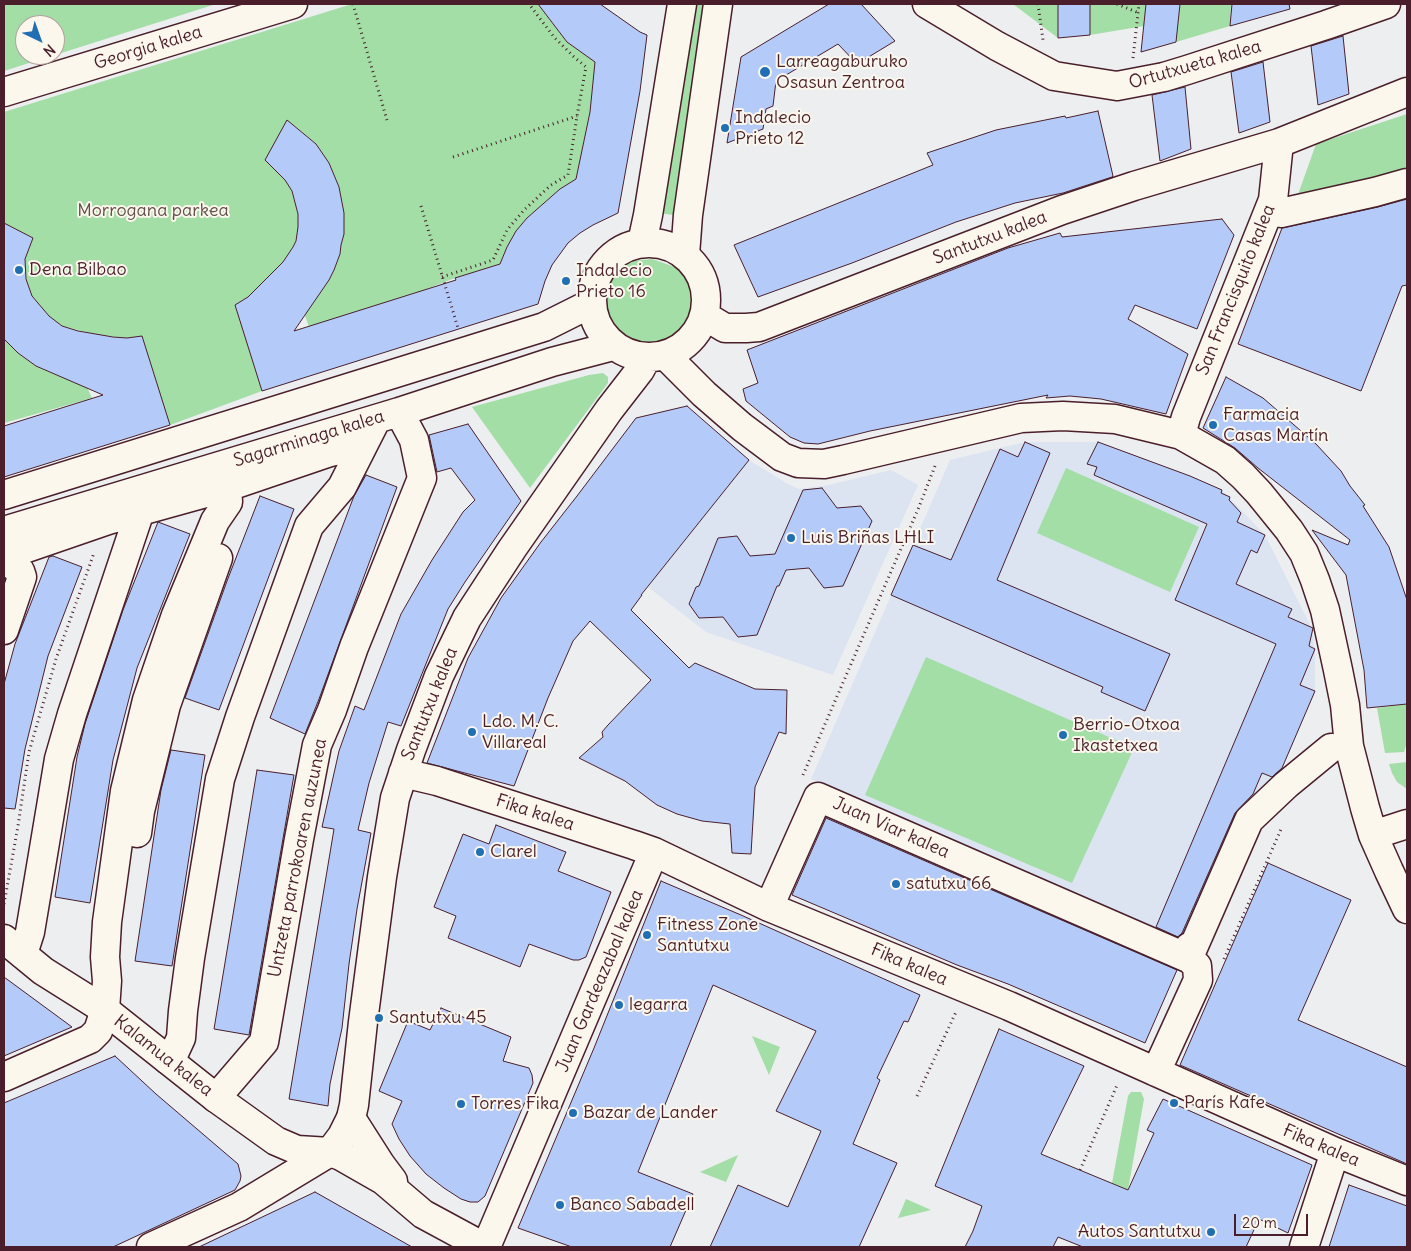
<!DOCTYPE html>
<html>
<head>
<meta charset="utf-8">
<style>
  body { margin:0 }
  #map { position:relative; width:1411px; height:1251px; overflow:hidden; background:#edeeef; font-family:Delius,sans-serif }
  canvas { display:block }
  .frame { position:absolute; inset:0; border:5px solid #4a1f2b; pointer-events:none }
  .north { position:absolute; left:15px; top:15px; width:50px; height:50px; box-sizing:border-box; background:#fbf7ec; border:1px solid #b4a19f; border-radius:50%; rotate:138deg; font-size:14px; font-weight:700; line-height:20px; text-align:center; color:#4a1f2b }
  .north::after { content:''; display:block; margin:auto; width:18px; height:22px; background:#1f6fb2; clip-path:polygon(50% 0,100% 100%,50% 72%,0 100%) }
  .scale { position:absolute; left:1234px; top:1214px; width:74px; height:22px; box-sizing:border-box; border:2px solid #4a1f2b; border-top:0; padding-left:6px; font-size:15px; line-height:18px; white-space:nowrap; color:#4a1f2b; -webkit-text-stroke:4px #fbf7ec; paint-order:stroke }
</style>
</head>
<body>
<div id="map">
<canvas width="1411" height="1251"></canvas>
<div class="frame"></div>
<div class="north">N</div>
<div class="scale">20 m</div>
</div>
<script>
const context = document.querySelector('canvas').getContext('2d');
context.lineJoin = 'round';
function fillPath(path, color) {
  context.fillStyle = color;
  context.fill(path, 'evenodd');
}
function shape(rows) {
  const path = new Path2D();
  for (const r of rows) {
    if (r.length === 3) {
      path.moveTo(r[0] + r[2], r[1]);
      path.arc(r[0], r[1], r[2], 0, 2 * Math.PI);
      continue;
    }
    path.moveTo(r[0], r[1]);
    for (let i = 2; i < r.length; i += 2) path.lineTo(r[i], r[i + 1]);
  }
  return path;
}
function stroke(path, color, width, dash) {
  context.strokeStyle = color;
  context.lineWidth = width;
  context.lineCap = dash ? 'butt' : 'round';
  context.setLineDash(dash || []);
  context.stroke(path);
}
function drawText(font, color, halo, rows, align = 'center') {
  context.font = font + ' Delius,sans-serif';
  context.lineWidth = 4;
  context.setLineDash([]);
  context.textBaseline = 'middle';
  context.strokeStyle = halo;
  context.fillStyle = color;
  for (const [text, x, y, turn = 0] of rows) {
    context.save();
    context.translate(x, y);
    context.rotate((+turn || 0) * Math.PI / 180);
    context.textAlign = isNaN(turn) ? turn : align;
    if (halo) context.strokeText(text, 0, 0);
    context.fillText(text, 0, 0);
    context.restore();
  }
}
fillPath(shape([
  [1025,442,1098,442,1190,476,1222,490,1265,535,1312,629,1315,649,1315,691,1277,780,1191,944,1166,935,811,779,950,460],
  [749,460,788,484,799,489,829,485,891,470,918,485,833,675,706,632,648,587]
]), '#dce4f2');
fillPath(shape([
  [4,4,216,4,55,55,55,25,25,25,25,55,54,55,4,71],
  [352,4,538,4,567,42,595,61,590,112,576,179,560,189,527,218,516,231,507,247,500,264,455,278,424,290,309,327,303,310,323,288,334,270,340,254,341,245,344,234,344,213,339,187,329,163,316,144,296,127,287,121,285,180,292,191,298,214,298,233,296,241,293,247,283,262,248,297,236,305,262,391,170,425,127,338,97,335,62,326,49,316,32,296,26,279,25,259,33,238,4,223,4,112],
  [692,4,709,4,674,215,657,213],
  [1013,4,1058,4,1058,38],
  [1090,4,1146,4,1144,26,1090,35],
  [1180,4,1231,4,1230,26,1176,42],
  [1407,114,1407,176,1295,203,1316,144],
  [652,259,675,267,687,279,692,294,693,310,688,322,678,335,661,341,644,343,626,339,612,331,605,321,600,300,605,285,616,270,631,261],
  [4,339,18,353,36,366,56,375,85,383,92,398,4,423],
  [603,373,608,377,608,383,530,488,472,407,589,375],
  [1066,468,1199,527,1170,592,1037,533],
  [926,657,1134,748,1072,883,865,795],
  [1407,704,1407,742,1404,752,1385,753,1377,708],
  [1407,762,1407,789,1397,782,1392,773,1389,764],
  [752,1036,780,1047,769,1075],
  [1131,1092,1141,1092,1144,1099,1128,1190,1112,1183,1128,1096],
  [738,1155,726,1182,700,1172],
  [906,1199,931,1210,898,1218]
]), '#a2dea5');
const building = shape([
  [538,4,600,4,640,32,647,35,640,91,618,213,593,225,580,233,568,243,552,265,545,281,538,304,262,391,235,305,248,297,283,262,293,247,296,241,298,227,298,214,292,191,285,180,265,160,287,120,316,144,329,163,339,187,344,213,344,234,341,245,340,254,334,270,329,280,294,331,456,280,455,278,500,264,507,247,516,231,527,218,560,189,576,179,590,112,595,62,567,42,538,4],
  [829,4,861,4,895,41,857,64,838,44,776,81,773,106,766,109,763,129,727,143,741,57,829,4],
  [1058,4,1090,4,1090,35,1058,38,1058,4],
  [1146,4,1180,4,1176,42,1141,52,1146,4],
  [1232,4,1289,4,1290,9,1230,26,1232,4],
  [1343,36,1349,94,1318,105,1311,46,1343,36],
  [1263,62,1270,122,1239,133,1231,72,1263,62],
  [1185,87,1191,149,1160,161,1152,95,1185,87],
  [1098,111,1113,176,1112,177,1063,193,1015,203,956,222,852,263,758,297,734,245,933,165,927,153,996,130,1065,116,1066,118,1098,111],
  [1407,199,1407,285,1402,286,1361,391,1238,344,1282,228,1378,207,1407,199],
  [1222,219,1234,235,1197,329,1135,305,1128,319,1188,354,1166,414,1101,399,1070,396,1046,398,1048,395,870,431,818,444,804,443,790,437,746,401,743,389,758,383,747,350,1008,248,1060,233,1062,237,1222,219],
  [4,223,33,238,25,259,26,279,32,296,49,316,62,326,78,331,113,337,127,338,142,336,170,425,4,477,4,426,103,395,36,366,18,353,4,339,4,223],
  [1226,377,1263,398,1316,444,1341,471,1350,486,1365,505,1363,506,1389,547,1407,600,1407,704,1367,708,1364,670,1346,575,1312,530,1348,545,1350,540,1258,468,1235,448,1203,428,1226,377],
  [687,406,749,460,641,595,642,595,631,610,689,668,695,663,755,689,787,690,786,734,779,732,755,787,751,854,732,853,730,824,702,821,677,814,657,805,625,781,579,758,603,737,602,732,608,725,651,680,590,621,573,641,548,698,514,786,427,763,468,658,501,598,541,542,577,496,636,418,687,406],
  [468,424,521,501,465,582,448,609,401,726,388,722,369,783,358,830,371,833,357,909,349,964,342,1028,330,1084,328,1106,289,1099,334,829,322,827,339,751,355,706,364,710,401,614,432,560,463,512,475,500,451,468,437,472,429,435,468,424],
  [1025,442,1050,453,997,580,1170,654,1145,711,1101,692,1103,687,891,595,913,545,951,560,1000,449,1018,457,1025,442],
  [1098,442,1190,476,1222,490,1221,493,1230,497,1229,500,1241,513,1237,522,1265,535,1257,553,1251,550,1236,584,1292,609,1288,617,1313,628,1309,646,1315,649,1300,685,1315,691,1282,768,1272,777,1262,773,1253,794,1235,813,1182,933,1178,937,1156,927,1276,644,1175,600,1207,524,1094,475,1097,467,1087,464,1098,442],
  [366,475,397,487,319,699,305,734,270,718,354,496,366,475],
  [822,488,837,508,861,506,872,521,843,586,824,588,809,568,786,570,779,586,777,586,757,635,738,637,723,617,699,618,689,604,696,587,699,586,718,538,737,536,750,556,775,554,803,490,822,488],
  [260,496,294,509,219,710,185,698,227,581,260,496],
  [158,522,190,534,137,668,113,760,90,903,55,897,77,757,85,724,123,610,158,522],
  [53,556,82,567,48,656,25,749,15,809,4,808,4,684,15,644,49,557,53,556],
  [171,750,205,755,172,966,135,961,161,790,171,750],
  [257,770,294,775,249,1035,214,1029,257,770],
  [826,818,1177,970,1145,1043,1008,984,957,965,792,895,826,818],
  [496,825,566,852,558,871,611,892,586,957,579,960,573,960,529,944,520,967,448,938,456,916,434,907,463,834,489,844,496,825],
  [1268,863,1351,900,1298,1020,1407,1067,1407,1164,1180,1065,1268,863],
  [661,881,741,915,920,995,908,1022,904,1021,877,1078,880,1080,853,1144,897,1163,859,1247,710,1247,738,1185,788,1207,821,1131,776,1111,816,1031,713,985,638,1172,693,1194,670,1247,572,1247,518,1228,594,1048,661,881],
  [4,977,72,1027,4,1056,4,977],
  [441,1008,511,1037,503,1061,529,1068,532,1075,533,1083,485,1196,478,1202,470,1202,461,1199,444,1188,426,1174,410,1156,399,1139,392,1124,402,1101,379,1091,408,1021,430,1030,441,1008],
  [999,1029,1084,1066,1041,1154,1128,1190,1154,1133,1147,1130,1163,1099,1312,1165,1288,1233,1259,1219,1246,1247,1083,1247,1058,1237,1053,1247,965,1247,973,1231,982,1206,935,1186,999,1029],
  [115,1056,156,1094,238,1164,241,1176,240,1181,235,1190,113,1247,4,1247,4,1103,115,1056],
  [1349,1185,1407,1206,1407,1247,1329,1247,1349,1185],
  [315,1192,412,1247,199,1247,315,1192]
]);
fillPath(building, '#b4cbfa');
stroke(building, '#4a1f2b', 1);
const street = shape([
  [927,4,997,46,1054,76,1117,86,1164,77,1187,70,1326,25,1386,4],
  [4,92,293,4],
  [1281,213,1375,192,1407,183],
  [642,243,648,215,682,4],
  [649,300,57],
  [685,255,688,215,718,4],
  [705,316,725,328,746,328,759,327,1062,210,1134,186,1279,143,1407,92],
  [665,355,704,394,742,427,782,457,798,463,824,464,843,460,1021,418,1063,416,1115,419,1181,435,1225,460,1243,476,1259,493,1289,530,1304,553,1315,580,1325,610,1338,670,1345,705,1349,746,1365,808,1373,835,1389,871,1407,909],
  [1181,435,1186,417,1273,200,1279,143],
  [4,495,544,327,592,303],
  [4,531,399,412,552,362,613,346],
  [12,553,108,520,227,487,330,452,347,448],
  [4,630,22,577,20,571,15,567],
  [403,773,437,781,634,845,654,852,769,907,1009,1006,1335,1152,1407,1181],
  [137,833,140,811,166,705,218,558],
  [1373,835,1407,824],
  [769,907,818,797,1190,959,1197,966,1198,980,1156,1072],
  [23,954,30,932,59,759,72,714,140,511],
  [1185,956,1189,947,1193,948,1249,820,1286,785,1331,748],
  [168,1060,175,1051,181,1038,183,1011,190,958,220,779,240,717,309,526,342,487,374,424,375,420],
  [4,1077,90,1039,98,1031,105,1010,107,981,105,957,107,922,125,791,147,700,176,615,215,521,228,502,227,487],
  [216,1098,264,1042,299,839,317,745,332,710,354,647,422,478,414,440,399,412],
  [151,1247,239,1207,330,1152,342,1136,351,1118,354,1105,363,1022,382,877,395,798,411,750,439,676,467,618,512,549,609,410,640,370,647,357],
  [486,1247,654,852],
  [1304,1247,1335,1152]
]);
const secondary = shape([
  [4,939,43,971,105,1010,216,1098,276,1141,297,1150,330,1152,341,1156,383,1180,423,1214,484,1247],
  [351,1118,381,1165,393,1181]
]);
stroke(street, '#4a1f2b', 31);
stroke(secondary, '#4a1f2b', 31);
stroke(shape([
  [353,4,387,120],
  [1038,4,1043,40],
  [1117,4,1139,13],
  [1133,58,1139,4],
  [453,157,577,116],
  [421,206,458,328],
  [442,277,493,260,507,230,524,210,551,185,568,175,577,116,586,67,573,56,554,37,529,4],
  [803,775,919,507,935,466],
  [4,904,18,826,29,752,56,659,94,553],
  [1224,959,1282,827],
  [391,1011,410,1019],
  [917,1096,956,1012],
  [1080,1170,1118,1083]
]), '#4a1f2b', 3, [1, 4]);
stroke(street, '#fbf7ec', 28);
stroke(secondary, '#fbf7ec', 28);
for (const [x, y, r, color] of [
  [765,72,6,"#1f6fb2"],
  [725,128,5,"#1f6fb2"],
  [19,270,5,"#1f6fb2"],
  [566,281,5,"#1f6fb2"],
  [1213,425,5,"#1f6fb2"],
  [791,538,5,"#1f6fb2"],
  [472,732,5,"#1f6fb2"],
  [1063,735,5,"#1f6fb2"],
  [480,852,5,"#1f6fb2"],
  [896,884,5,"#1f6fb2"],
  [647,935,5,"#1f6fb2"],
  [619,1005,5,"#1f6fb2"],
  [379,1018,5,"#1f6fb2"],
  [1174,1103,5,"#1f6fb2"],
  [461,1104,5,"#1f6fb2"],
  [573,1113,5,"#1f6fb2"],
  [560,1205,5,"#1f6fb2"],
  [1211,1232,5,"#1f6fb2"]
]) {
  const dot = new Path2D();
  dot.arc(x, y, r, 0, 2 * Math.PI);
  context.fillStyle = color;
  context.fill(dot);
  stroke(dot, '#fbf7ec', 2);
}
drawText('18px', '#4a1f2b', '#fbf7ec', [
  ["Georgia kalea",148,48,-17],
  ["Ortutxueta kalea",1195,65,-16],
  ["Santutxu kalea",990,238,-21],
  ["San Francisquito kalea",1236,290,-68],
  ["Sagarminaga kalea",309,439,-17],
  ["Santutxu kalea",430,704,-68],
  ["Fika kalea",535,813,18],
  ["Juan Viar kalea",891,828,24],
  ["Untzeta parrokoaren auzunea",298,858,-79],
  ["Fika kalea",909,965,23],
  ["Juan Gardeazabal kalea",600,981,-67],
  ["Kalamua kalea",163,1056,38],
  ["Fika kalea",1321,1146,23]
]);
drawText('18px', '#4a1f2b', '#fbf7ec', [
  ["Larreagaburuko",776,62],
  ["Osasun Zentroa",776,83],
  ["Indalecio",735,118],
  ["Prieto 12",735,139],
  ["Dena Bilbao",29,270],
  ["Indalecio",576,271],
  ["Prieto 16",576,292],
  ["Farmacia",1223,415],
  ["Casas Martín",1223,436],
  ["Luis Briñas LHLI",801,538],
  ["Ldo. M. C.",482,722],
  ["Villareal",482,743],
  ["Berrio-Otxoa",1073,725],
  ["Ikastetxea",1073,746],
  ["Clarel",490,852],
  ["satutxu 66",906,884],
  ["Fitness Zone",657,925],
  ["Santutxu",657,946],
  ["legarra",629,1005],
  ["Santutxu 45",389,1018],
  ["París Kafe",1184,1103],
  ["Torres Fika",471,1104],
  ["Bazar de Lander",583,1113],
  ["Banco Sabadell",570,1205],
  ["Autos Santutxu",1201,1232,"right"]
], 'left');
drawText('18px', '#604f4a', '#fbf7ec', [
  ["Morrogana parkea",153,211]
]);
</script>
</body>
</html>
